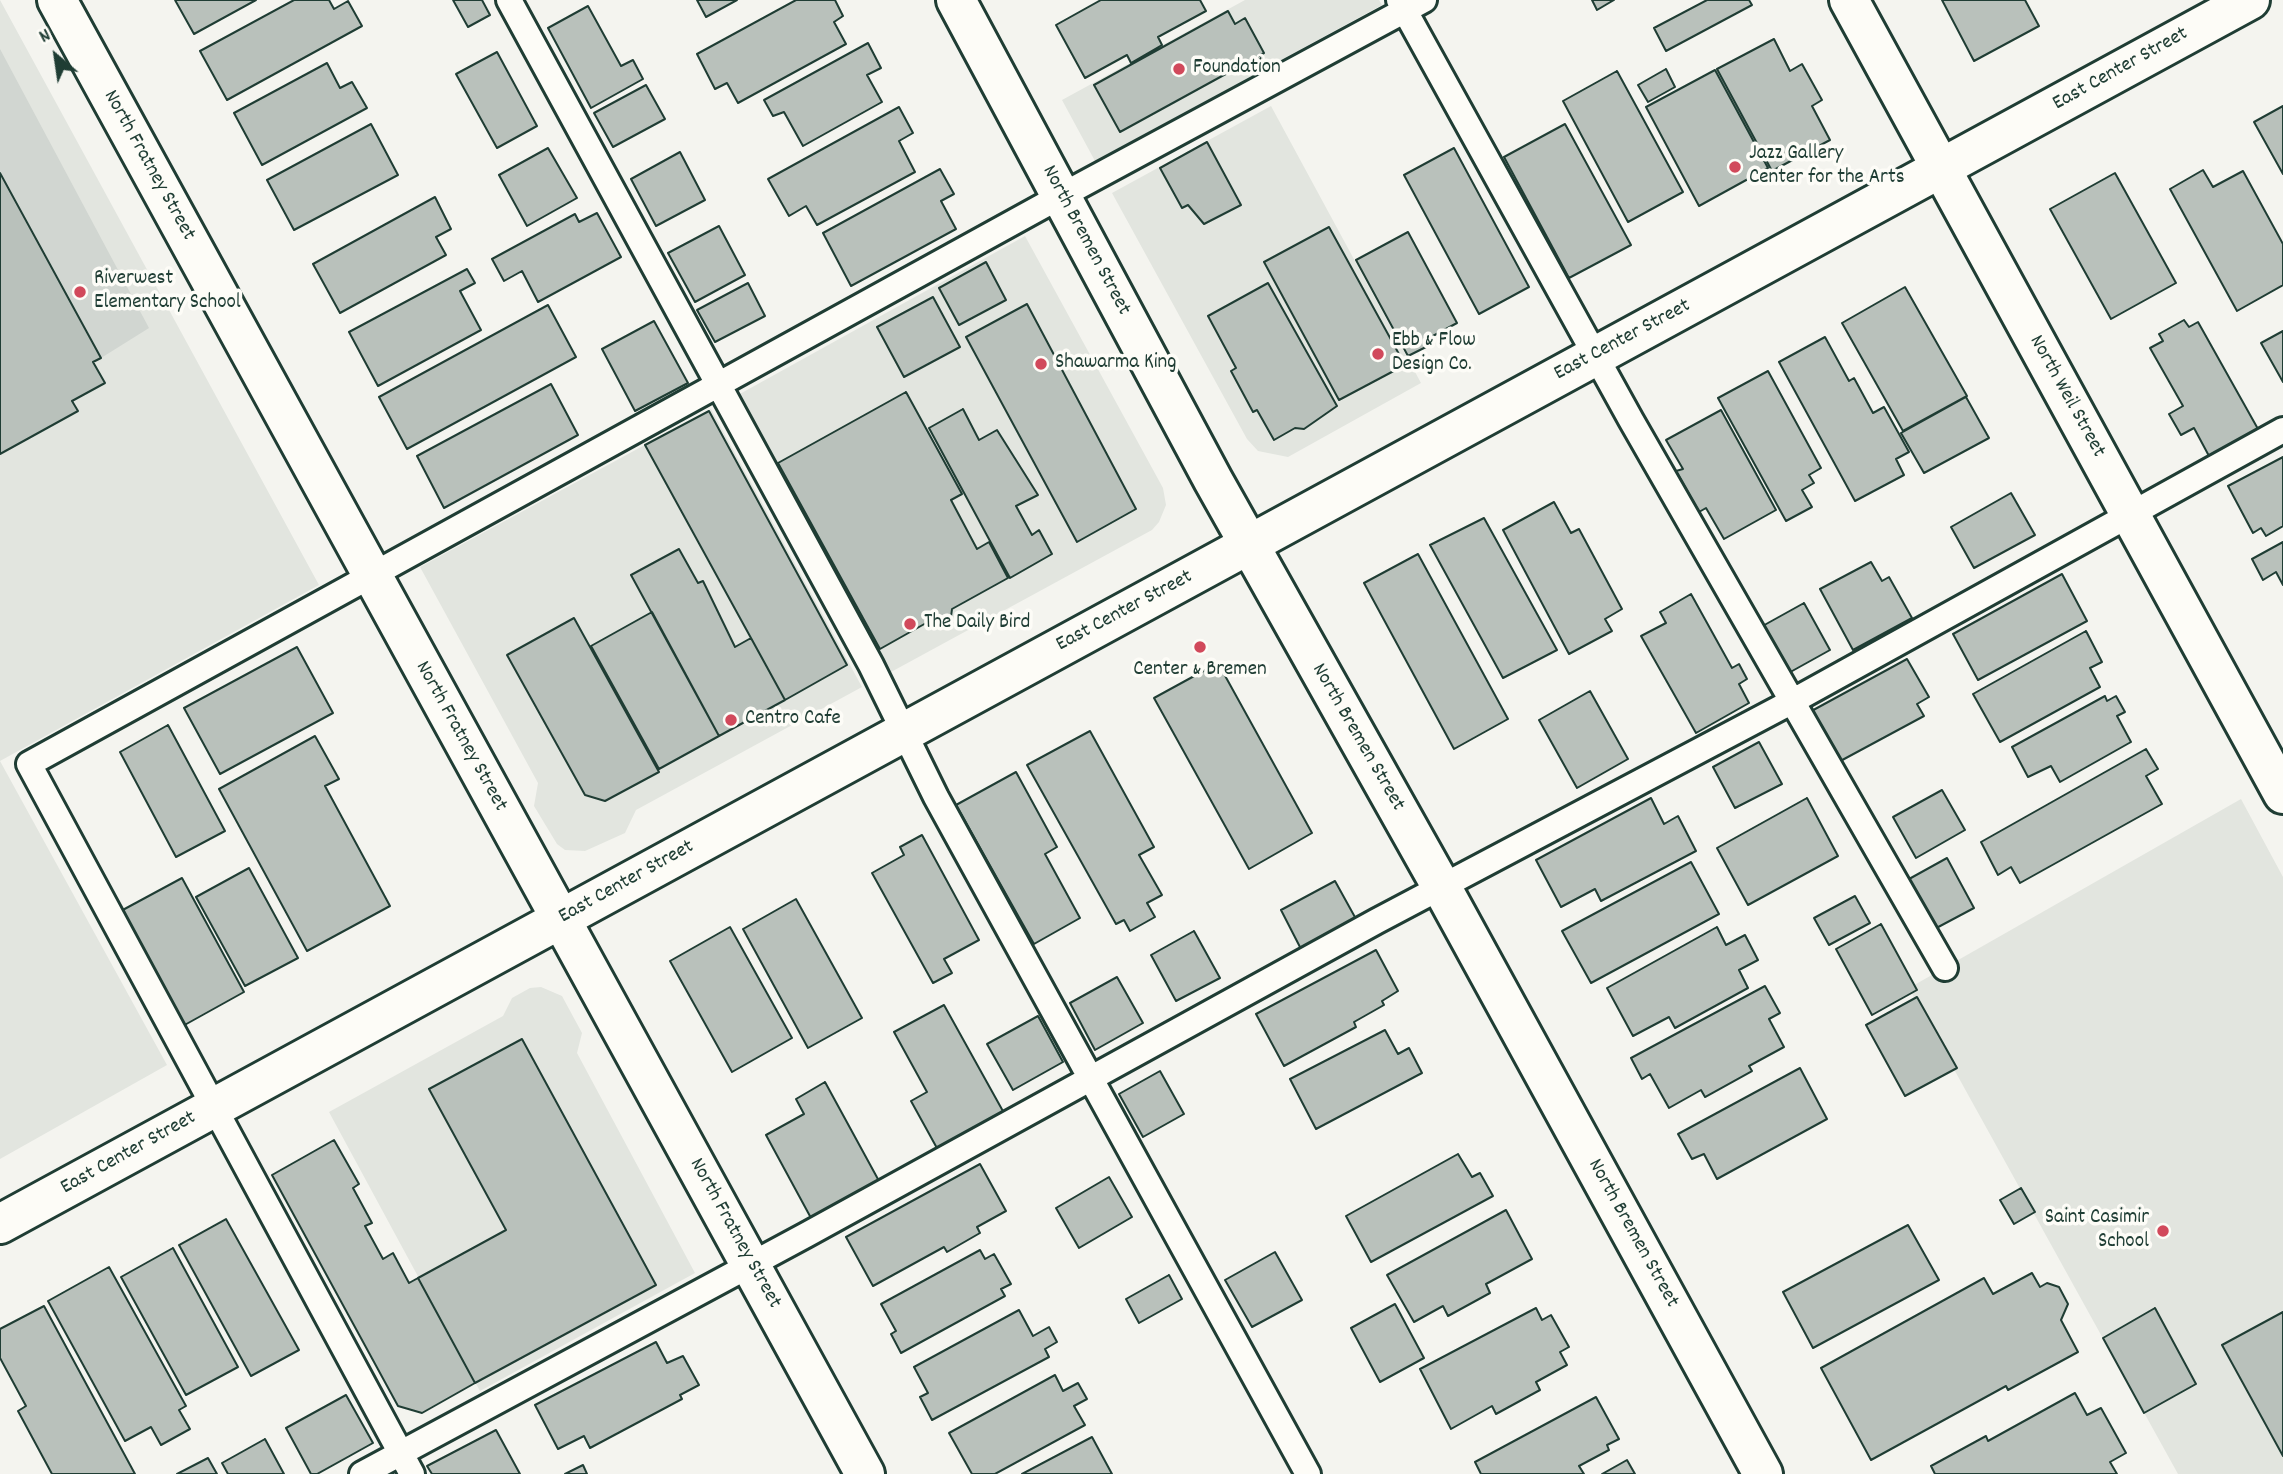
<!DOCTYPE html>
<html>
<head>
<meta charset="utf-8">
<style>
  body { margin:0 }
  #map { position:relative; width:2283px; height:1474px; overflow:hidden; background:#f4f4ef; font-family:Dekko,sans-serif }
  canvas { display:block }
  .north { position:absolute; left:21px; top:21px; width:70px; height:70px; -webkit-text-stroke:5px #fdfcf7; paint-order:stroke; rotate:331deg; font-size:19px; font-weight:700; line-height:28px; text-align:center; color:#1f3d34 }
  .north::after { content:''; display:block; margin:auto; width:24px; height:32px; background:#1f3d34; clip-path:polygon(50% 0,100% 100%,50% 72%,0 100%) }
</style>
</head>
<body>
<div id="map">
<canvas width="2283" height="1474"></canvas>
<div class="north">N</div>
</div>
<script>
const context = document.querySelector('canvas').getContext('2d');
context.lineJoin = 'round';
function fillPath(path, color) {
  context.fillStyle = color;
  context.fill(path, 'evenodd');
}
function shape(rows) {
  const path = new Path2D();
  for (const r of rows) {
    path.moveTo(r[0], r[1]);
    for (let i = 2; i < r.length; i += 2) path.lineTo(r[i], r[i + 1]);
  }
  return path;
}
function stroke(path, color, width, dash) {
  context.strokeStyle = color;
  context.lineWidth = width;
  context.lineCap = dash ? 'butt' : 'round';
  context.setLineDash(dash || []);
  context.stroke(path);
}
function drawText(font, color, halo, rows, align = 'center') {
  context.font = font + ' Dekko,sans-serif';
  context.lineWidth = 7;
  context.setLineDash([]);
  context.textBaseline = 'middle';
  context.strokeStyle = halo;
  context.fillStyle = color;
  for (const [text, x, y, turn = 0] of rows) {
    context.save();
    context.translate(x, y);
    context.rotate((+turn || 0) * Math.PI / 180);
    context.textAlign = isNaN(turn) ? turn : align;
    if (halo) context.strokeText(text, 0, 0);
    context.fillText(text, 0, 0);
    context.restore();
  }
}
fillPath(shape([
  [0,0,319,585,0,761,167,1065,0,1159],
  [1245,0,1379,0,1382,5,1095,161,1062,100],
  [1271,106,1421,383,1288,457,1258,451,1247,439,1112,193],
  [1025,236,1163,488,1166,505,1159,522,1152,530,891,672,738,395],
  [711,409,862,687,636,810,625,833,585,851,565,850,557,844,534,806,538,783,420,567],
  [2241,799,2283,877,2283,1474,2178,1474,1909,988],
  [541,987,562,996,582,1033,577,1053,695,1273,480,1391,329,1112,503,1016,512,998,530,988]
]), '#e2e5df');
fillPath(shape([
  [0,49,149,328,101,358,0,173]
]), '#d1d6d1');
const building = shape([
  [175,0,256,0,194,34,175,0],
  [294,0,329,0,334,9,348,1,362,26,227,100,200,51,294,0],
  [453,0,482,0,490,15,468,27,453,0],
  [697,0,737,0,706,17,697,0],
  [796,0,835,0,843,16,834,22,846,44,738,103,727,83,715,89,697,54,796,0],
  [1101,0,1200,0,1206,11,1158,37,1162,45,1131,63,1127,55,1085,78,1056,25,1101,0],
  [1592,0,1614,0,1597,10,1592,0],
  [1707,0,1749,0,1752,5,1666,51,1654,28,1707,0],
  [1942,0,2025,0,2039,26,1974,61,1942,0],
  [588,6,621,66,633,60,643,79,591,108,548,28,588,6],
  [1228,11,1235,24,1245,18,1264,53,1120,132,1094,85,1228,11],
  [1774,39,1790,71,1802,64,1822,100,1812,106,1830,140,1772,171,1717,69,1774,39],
  [868,43,881,68,867,75,882,102,803,146,784,112,773,116,764,100,868,43],
  [497,52,537,126,497,148,456,74,497,52],
  [327,63,340,88,352,82,367,108,262,165,234,113,327,63],
  [1666,69,1675,87,1648,102,1638,85,1666,69],
  [1715,70,1768,168,1699,206,1646,107,1715,70],
  [1617,71,1683,192,1628,222,1563,101,1617,71],
  [646,85,665,119,613,147,594,113,646,85],
  [2283,106,2283,174,2254,122,2283,106],
  [899,107,913,133,899,141,915,172,817,225,806,206,789,216,768,179,899,107],
  [371,124,398,175,294,230,267,180,371,124],
  [1565,124,1631,245,1569,278,1504,157,1565,124],
  [1207,142,1241,205,1204,224,1188,205,1182,208,1160,168,1207,142],
  [548,148,577,198,527,226,499,175,548,148],
  [1454,148,1529,287,1479,314,1404,175,1454,148],
  [680,152,705,200,656,226,631,179,680,152],
  [940,169,954,194,941,201,956,229,851,286,823,233,940,169],
  [2203,170,2213,187,2243,171,2283,244,2283,285,2237,311,2170,189,2203,170],
  [0,173,101,358,93,362,105,383,72,401,78,411,0,454,0,173],
  [2115,173,2176,283,2111,319,2050,209,2115,173],
  [435,197,451,229,436,237,446,255,340,313,313,264,435,197],
  [597,213,621,257,538,302,522,271,504,281,492,259,575,214,579,222,597,213],
  [719,226,745,275,695,302,668,253,719,226],
  [1329,227,1405,365,1339,400,1264,262,1329,227],
  [1408,232,1457,323,1431,337,1434,343,1408,356,1356,260,1408,232],
  [986,262,1006,300,959,325,939,288,986,262],
  [467,269,475,283,460,291,481,330,378,386,349,332,467,269],
  [748,283,765,316,715,342,697,310,748,283],
  [1268,283,1337,406,1304,429,1295,428,1274,440,1257,410,1253,412,1231,371,1236,368,1208,316,1268,283],
  [1905,287,1967,396,1903,431,1842,323,1905,287],
  [933,297,960,347,904,377,877,327,933,297],
  [1027,304,1136,509,1077,542,966,337,1027,304],
  [548,305,576,357,407,449,379,397,548,305],
  [2184,320,2189,327,2198,322,2258,429,2209,456,2194,428,2181,435,2169,414,2183,406,2150,348,2163,341,2159,334,2184,320],
  [654,321,688,383,635,411,602,349,654,321],
  [2283,331,2283,382,2261,343,2283,331],
  [1825,337,1849,381,1854,378,1873,413,1884,407,1909,452,1896,459,1904,475,1855,501,1779,362,1825,337],
  [1768,371,1821,468,1809,475,1814,483,1802,490,1812,507,1786,521,1718,398,1768,371],
  [551,384,578,435,444,508,417,456,551,384],
  [906,392,962,494,951,500,977,549,989,542,1008,578,952,609,951,617,943,622,935,618,880,649,778,463,906,392],
  [1966,397,1989,438,1924,473,1901,433,1966,397],
  [963,409,979,440,997,430,1038,495,1016,506,1032,535,1039,530,1052,554,1010,578,929,428,963,409],
  [1721,410,1776,510,1724,539,1706,508,1699,512,1676,471,1683,469,1666,440,1721,410],
  [709,411,847,665,785,700,645,445,709,411],
  [2283,457,2283,526,2266,536,2261,528,2253,533,2228,486,2283,457],
  [2011,493,2035,535,1974,568,1951,527,2011,493],
  [1554,502,1571,533,1579,529,1622,609,1605,619,1612,631,1569,654,1503,530,1554,502],
  [1484,518,1557,650,1503,678,1430,545,1484,518],
  [2283,542,2283,585,2276,572,2263,580,2252,559,2283,542],
  [679,549,698,583,703,581,735,647,751,638,785,700,719,736,631,575,679,549],
  [1418,554,1508,719,1454,749,1364,583,1418,554],
  [1871,562,1882,581,1889,577,1912,618,1853,650,1820,589,1871,562],
  [2062,574,2087,621,1978,680,1953,634,2062,574],
  [1691,594,1732,668,1739,664,1747,679,1739,684,1749,703,1696,733,1641,636,1666,623,1660,612,1691,594],
  [1804,603,1830,650,1785,675,1759,628,1804,603],
  [652,612,719,736,659,769,591,646,652,612],
  [574,618,659,772,605,801,585,795,507,655,574,618],
  [2086,631,2102,662,2090,668,2100,687,2000,742,1973,694,2086,631],
  [297,647,333,713,220,774,184,708,297,647],
  [1907,659,1929,697,1917,704,1924,716,1833,765,1806,714,1907,659],
  [1218,663,1312,833,1249,869,1154,698,1218,663],
  [1590,691,1628,759,1577,788,1539,720,1590,691],
  [2105,696,2107,701,2116,696,2125,712,2117,716,2131,742,2060,782,2051,766,2028,777,2012,747,2105,696],
  [168,725,225,831,176,857,120,752,168,725],
  [1090,731,1154,847,1139,855,1162,895,1147,903,1155,917,1130,931,1124,920,1116,924,1027,765,1090,731],
  [315,736,339,779,325,786,390,906,307,951,219,789,315,736],
  [1759,742,1782,784,1735,808,1713,767,1759,742],
  [2146,749,2158,769,2146,776,2162,804,2020,883,2011,867,1998,875,1981,842,2146,749],
  [1016,772,1057,847,1045,854,1080,918,1034,944,956,805,1016,772],
  [1942,790,1965,830,1916,858,1893,817,1942,790],
  [1651,798,1664,824,1678,816,1696,851,1601,901,1595,889,1561,907,1536,860,1651,798],
  [1807,798,1838,856,1748,905,1717,848,1807,798],
  [922,835,979,940,944,959,952,973,933,983,872,873,904,855,900,847,922,835],
  [1947,858,1974,908,1927,933,1900,884,1947,858],
  [1691,862,1719,914,1591,983,1562,931,1691,862],
  [249,868,298,958,245,986,196,897,249,868],
  [182,878,244,992,181,1027,119,912,182,878],
  [1335,881,1356,919,1301,949,1281,910,1335,881],
  [1855,896,1870,923,1829,945,1814,918,1855,896],
  [796,899,862,1018,808,1048,743,929,796,899],
  [1881,924,1917,990,1872,1015,1836,949,1881,924],
  [730,927,792,1038,732,1072,670,961,730,927],
  [1717,927,1726,945,1745,935,1758,960,1739,970,1748,988,1675,1028,1669,1017,1633,1036,1607,988,1717,927],
  [1194,931,1220,978,1176,1001,1151,955,1194,931],
  [1376,950,1398,991,1382,1001,1384,1005,1354,1022,1356,1027,1284,1066,1256,1014,1376,950],
  [1117,977,1143,1023,1095,1050,1070,1003,1117,977],
  [1765,986,1780,1013,1769,1019,1784,1047,1749,1066,1752,1071,1705,1097,1701,1090,1669,1108,1650,1074,1642,1079,1631,1058,1765,986],
  [1917,997,1957,1068,1905,1096,1866,1025,1917,997],
  [944,1005,1004,1113,938,1150,911,1101,927,1092,894,1032,944,1005],
  [1038,1016,1063,1062,1013,1090,987,1044,1038,1016],
  [1385,1030,1398,1054,1409,1048,1422,1073,1316,1129,1290,1079,1385,1030],
  [522,1039,656,1285,475,1383,418,1278,506,1230,429,1089,522,1039],
  [1800,1068,1827,1119,1717,1179,1704,1154,1692,1159,1678,1134,1800,1068],
  [1160,1071,1184,1114,1143,1137,1119,1094,1160,1071],
  [825,1082,879,1181,811,1218,766,1135,804,1114,796,1099,825,1082],
  [334,1140,359,1184,353,1188,372,1223,365,1226,383,1259,393,1253,409,1283,418,1278,475,1383,422,1413,398,1406,272,1175,334,1140],
  [1458,1154,1472,1177,1480,1173,1493,1196,1371,1262,1346,1216,1458,1154],
  [980,1164,1006,1211,977,1227,980,1233,947,1252,944,1247,873,1286,846,1237,980,1164],
  [1109,1177,1132,1217,1079,1248,1056,1208,1109,1177],
  [2021,1188,2035,1212,2014,1224,2000,1200,2021,1188],
  [1506,1210,1532,1259,1486,1284,1490,1293,1448,1316,1443,1306,1414,1322,1387,1275,1506,1210],
  [226,1219,299,1350,251,1376,179,1245,226,1219],
  [1908,1225,1939,1280,1813,1348,1783,1292,1908,1225],
  [173,1248,238,1367,186,1395,121,1277,173,1248],
  [980,1250,985,1259,994,1254,1011,1284,1001,1289,1005,1296,901,1353,891,1334,896,1331,881,1304,980,1250],
  [1275,1252,1302,1300,1252,1327,1225,1280,1275,1252],
  [109,1267,186,1406,179,1410,190,1429,161,1445,151,1427,125,1441,48,1301,109,1267],
  [2032,1273,2040,1287,2047,1283,2059,1287,2068,1304,2061,1320,2078,1352,2008,1390,2006,1386,1871,1460,1821,1368,1984,1278,1993,1294,2032,1273],
  [1169,1275,1182,1299,1139,1323,1126,1299,1169,1275],
  [1395,1304,1424,1358,1380,1382,1351,1328,1395,1304],
  [44,1306,135,1474,52,1474,18,1411,26,1406,0,1358,0,1329,44,1306],
  [1536,1308,1542,1320,1551,1315,1569,1347,1560,1352,1567,1365,1536,1382,1540,1390,1496,1414,1492,1406,1451,1429,1420,1369,1536,1308],
  [2155,1308,2196,1384,2144,1413,2103,1338,2155,1308],
  [1019,1310,1033,1336,1049,1327,1057,1342,1045,1349,1049,1357,932,1420,920,1397,928,1393,914,1367,1019,1310],
  [2283,1312,2283,1456,2222,1345,2283,1312],
  [656,1342,667,1363,683,1356,699,1385,680,1395,682,1399,590,1448,584,1436,558,1449,535,1405,656,1342],
  [1055,1375,1063,1391,1078,1383,1087,1399,1074,1406,1085,1425,995,1474,972,1474,949,1433,1055,1375],
  [2075,1393,2087,1415,2101,1408,2126,1453,2110,1462,2117,1474,1935,1474,1931,1466,1986,1436,1988,1441,2075,1393],
  [346,1395,373,1443,317,1474,311,1474,286,1428,346,1395],
  [1596,1397,1619,1439,1607,1445,1609,1450,1579,1466,1584,1474,1481,1474,1475,1462,1596,1397],
  [496,1430,520,1474,432,1474,427,1466,496,1430],
  [1092,1437,1112,1474,1022,1474,1092,1437],
  [265,1439,284,1474,228,1474,222,1463,265,1439],
  [208,1458,217,1474,177,1474,208,1458],
  [1627,1460,1635,1474,1602,1474,1627,1460],
  [583,1465,587,1474,565,1474,583,1465]
]);
fillPath(building, '#b9c1bb');
stroke(building, '#1f3d34', 2);
const service = shape([
  [509,0,871,665,936,797,1308,1474],
  [1399,0,1631,420,1945,968],
  [362,1474,806,1235,1377,921,1793,701,2283,430],
  [412,1474,29,764,1061,196,1424,0]
]);
const minor = shape([
  [57,0,865,1474],
  [956,0,1213,480,1441,886,1763,1474],
  [1849,0,2283,794]
]);
const tertiary = shape([
  [0,1224,2250,0]
]);
stroke(service, '#1f3d34', 30);
stroke(minor, '#1f3d34', 44);
stroke(tertiary, '#1f3d34', 44);
stroke(service, '#fdfcf7', 24);
stroke(minor, '#fdfcf7', 38);
stroke(tertiary, '#fdfcf7', 38);
for (const [x, y, r, color] of [
  [1179,69,7,"#d1495b"],
  [1735,167,7,"#d1495b"],
  [80,292,7,"#d1495b"],
  [1378,354,7,"#d1495b"],
  [1041,364,7,"#d1495b"],
  [910,624,7,"#d1495b"],
  [1200,647,7,"#d1495b"],
  [731,720,7,"#d1495b"],
  [2163,1231,7,"#d1495b"]
]) {
  const dot = new Path2D();
  dot.arc(x, y, r, 0, 2 * Math.PI);
  context.fillStyle = color;
  context.fill(dot);
  stroke(dot, '#fdfcf7', 2.5);
}
drawText('21px', '#1f3d34', '#fdfcf7', [
  ["Foundation",1193,69],
  ["Jazz Gallery",1749,155],
  ["Center for the Arts",1749,179],
  ["Riverwest",94,280],
  ["Elementary School",94,304],
  ["Ebb & Flow",1392,342],
  ["Design Co.",1392,366],
  ["Shawarma King",1055,364],
  ["The Daily Bird",924,624],
  ["Center & Bremen",1200,671,"center"],
  ["Centro Cafe",745,720],
  ["Saint Casimir",2149,1219,"right"],
  ["School",2149,1243,"right"]
], 'left');
drawText('21px', '#1f3d34', '#fdfcf7', [
  ["East Center Street",2121,70,-29],
  ["North Fratney Street",148,166,61],
  ["North Bremen Street",1085,241,62],
  ["East Center Street",1623,341,-28],
  ["North Weil Street",2066,397,61],
  ["East Center Street",1125,612,-28],
  ["North Fratney Street",460,737,61],
  ["North Bremen Street",1357,738,60],
  ["East Center Street",627,883,-29],
  ["East Center Street",129,1154,-29],
  ["North Fratney Street",734,1234,61],
  ["North Bremen Street",1632,1234,61]
]);
</script>
</body>
</html>
